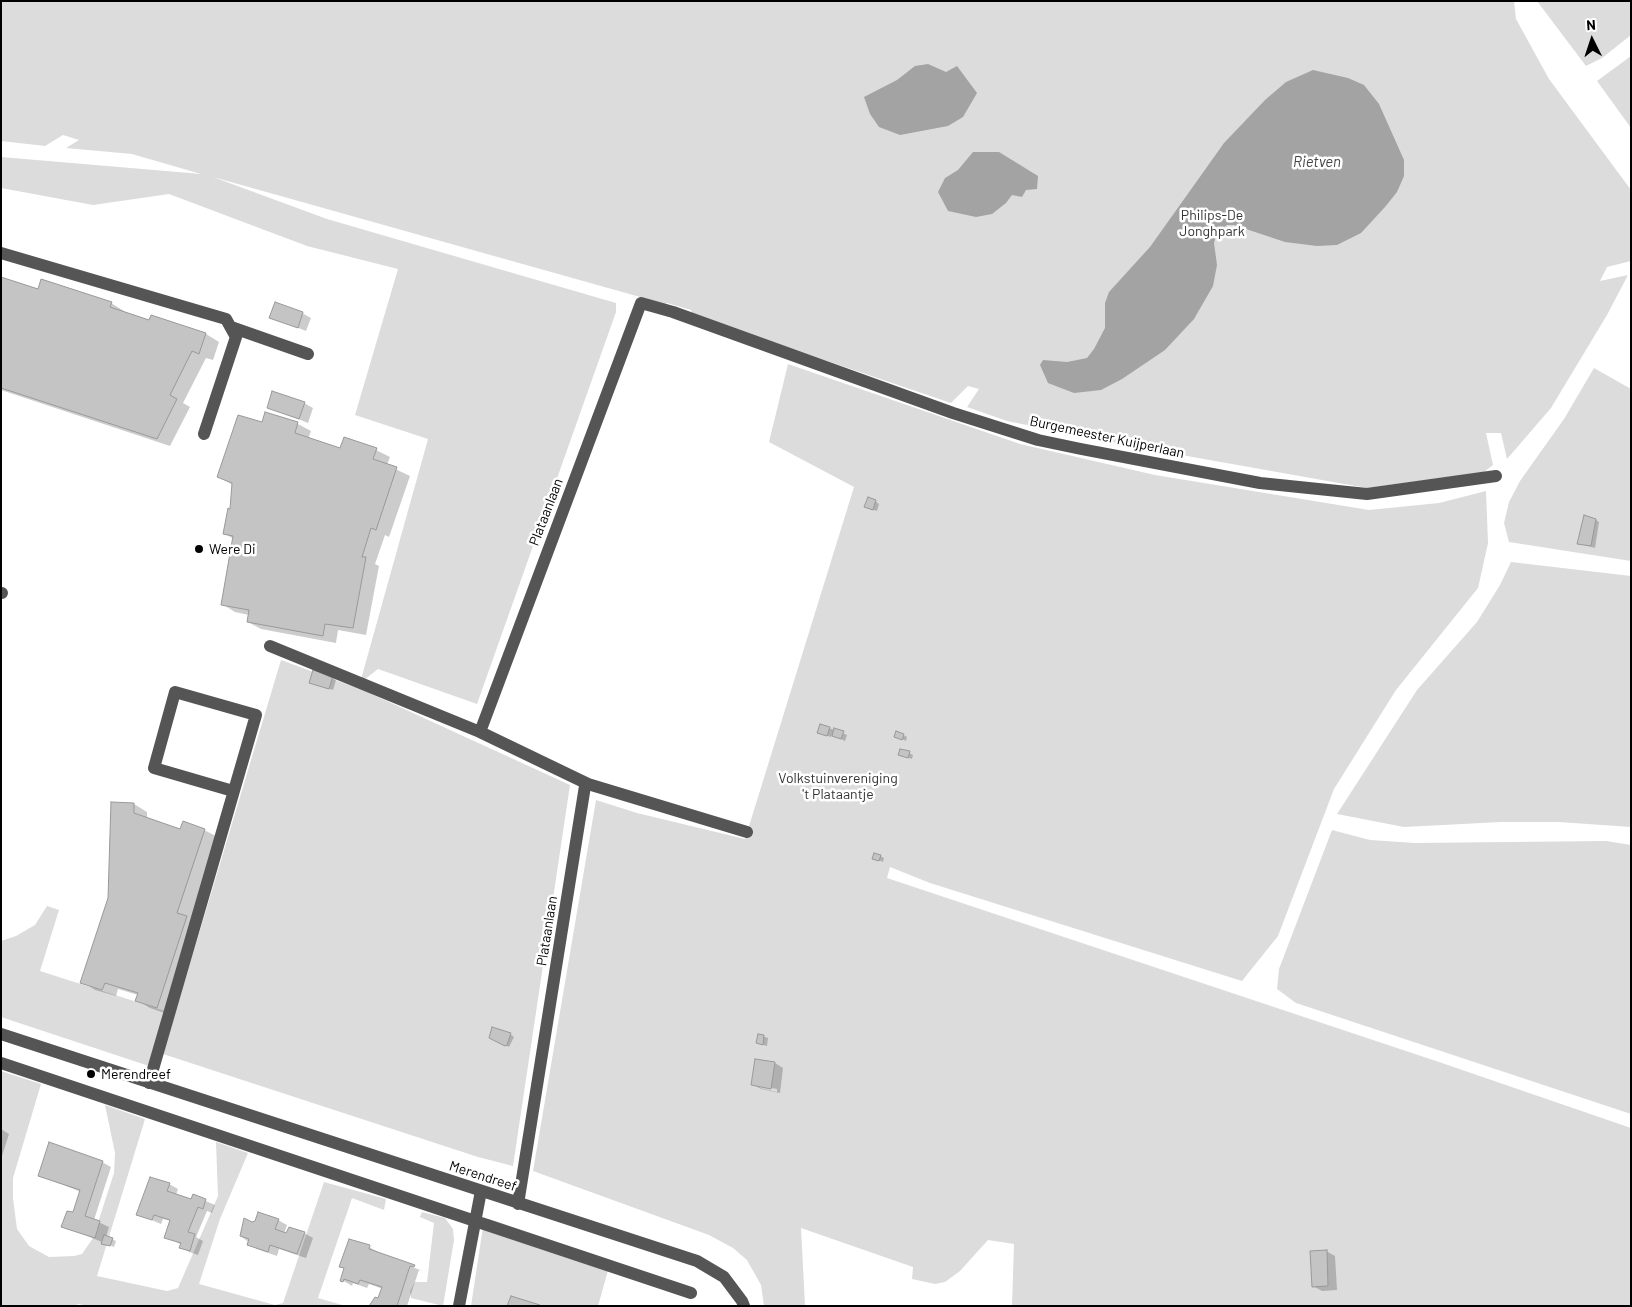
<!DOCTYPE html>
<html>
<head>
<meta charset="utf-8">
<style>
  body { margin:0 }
  #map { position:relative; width:1632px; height:1307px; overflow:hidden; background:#fff; font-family:Barlow,sans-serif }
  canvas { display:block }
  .frame { position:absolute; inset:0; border:2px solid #000; pointer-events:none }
  .north { position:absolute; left:1567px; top:15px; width:50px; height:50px; -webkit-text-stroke:4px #fff; paint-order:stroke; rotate:356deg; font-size:14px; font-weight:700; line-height:20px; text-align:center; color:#000 }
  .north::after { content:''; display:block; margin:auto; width:18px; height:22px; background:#000; clip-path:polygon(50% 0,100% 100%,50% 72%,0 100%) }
</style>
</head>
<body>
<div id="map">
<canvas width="1632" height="1307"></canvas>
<div class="frame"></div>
<div class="north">N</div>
</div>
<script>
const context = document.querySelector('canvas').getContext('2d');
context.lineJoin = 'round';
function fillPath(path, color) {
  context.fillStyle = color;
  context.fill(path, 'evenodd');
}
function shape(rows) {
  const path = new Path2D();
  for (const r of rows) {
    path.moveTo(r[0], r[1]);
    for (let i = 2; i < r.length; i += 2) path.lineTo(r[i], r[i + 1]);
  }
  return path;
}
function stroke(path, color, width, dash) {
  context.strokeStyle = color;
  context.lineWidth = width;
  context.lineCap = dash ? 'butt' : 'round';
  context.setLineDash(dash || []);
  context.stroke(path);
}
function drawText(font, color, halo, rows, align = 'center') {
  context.font = font + ' Barlow,sans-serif';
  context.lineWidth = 5;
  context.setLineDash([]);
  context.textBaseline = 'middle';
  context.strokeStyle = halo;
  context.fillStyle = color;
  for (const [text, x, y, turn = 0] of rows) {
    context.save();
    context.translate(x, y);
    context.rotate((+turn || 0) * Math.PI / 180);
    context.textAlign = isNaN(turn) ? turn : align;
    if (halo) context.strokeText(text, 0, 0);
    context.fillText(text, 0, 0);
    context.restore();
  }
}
fillPath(shape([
  [1,1,1514,1,1516,19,1549,79,1631,190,1631,261,1607,267,1600,281,1628,275,1607,315,1551,408,1507,459,1501,433,1486,433,1493,465,1484,472,1367,488,1142,448,1007,421,967,407,979,389,968,386,951,403,692,315,691,310,667,303,665,304,213,177,327,219,616,303,616,312,477,704,378,669,360,683,428,439,355,415,398,269,307,246,169,194,93,205,1,188,1,157,201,174,132,154,66,148,79,140,63,135,45,146,1,141],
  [1537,1,1631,1,1631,35,1602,58,1586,66],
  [1631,56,1631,128,1597,81],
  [788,364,1020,444,1155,475,1369,510,1439,503,1486,491,1488,543,1478,588,1396,690,1334,789,1278,936,1242,981,930,883,890,867,887,878,1439,1062,1631,1128,1631,1306,1012,1306,1014,1244,988,1240,960,1271,945,1282,935,1284,912,1279,913,1267,801,1228,805,1306,764,1306,761,1285,747,1260,733,1248,709,1235,533,1171,596,800,637,813,745,839,854,487,769,442],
  [755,1059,775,1062,771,1089,751,1085],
  [1594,368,1631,389,1631,561,1509,542,1504,523,1509,502,1520,481,1564,419],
  [1511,562,1631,576,1631,827,1559,822,1501,822,1404,827,1337,814,1417,690,1477,622,1500,585],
  [281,660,365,691,570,785,513,1166,478,1157,163,1054],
  [1332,830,1370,840,1415,843,1606,841,1631,845,1631,1114,1296,1003,1277,989,1279,969],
  [47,906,59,910,40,971,165,1011,149,1066,1,1017,1,941,16,936,35,925],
  [1,1071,41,1084,13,1178,13,1198,17,1229,29,1246,49,1257,74,1256,82,1254,93,1238,114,1173,115,1153,105,1105,145,1119,97,1276,167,1291,178,1288,218,1196,216,1142,248,1153,220,1219,199,1284,275,1305,283,1303,324,1182,386,1199,384,1210,352,1198,318,1298,346,1306,89,1306,78,1304,76,1306,1,1306],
  [422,1212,445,1218,453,1229,454,1240,443,1306,411,1298,410,1291,415,1282,427,1282,434,1223,420,1217],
  [489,1219,611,1260,598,1306,471,1306,483,1227]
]), '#dcdcdc');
fillPath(shape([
  [928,64,946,72,957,66,977,93,963,117,948,126,900,135,879,127,870,114,864,97,897,80,915,66],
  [1313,70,1348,78,1364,85,1379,104,1404,160,1404,176,1397,192,1385,207,1361,233,1337,245,1317,246,1285,242,1234,225,1227,225,1217,232,1214,243,1217,265,1213,286,1194,319,1165,350,1122,379,1101,390,1074,393,1048,383,1040,365,1043,360,1067,362,1087,358,1094,349,1105,328,1105,303,1109,292,1150,247,1224,143,1265,100,1286,82],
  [973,152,999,152,1038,176,1037,189,1026,190,1022,197,1012,195,1006,203,992,214,976,217,948,211,938,192,945,178,958,170]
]), '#a3a3a3');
fillPath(shape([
  [1,278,39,290,111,303,124,311,124,313,150,322,152,317,206,334,219,342,213,360,206,358,183,403,190,407,170,446,1,390],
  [302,313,311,318,306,331,271,317],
  [304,403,313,408,308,423,268,407],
  [266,413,298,424,311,431,308,439,341,450,376,450,390,457,387,465,410,476,389,537,385,535,375,564,379,566,366,635,338,630,336,643,261,629,248,622,249,615,235,612,222,604,234,539,225,534,234,495,233,485,219,477,262,424],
  [875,501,879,504,877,511,870,509],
  [1596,520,1599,522,1595,548,1578,543],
  [332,677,336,680,333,690,314,684],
  [829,728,847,735,845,741,832,735,831,737,818,733],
  [903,735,907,737,906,741,900,738],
  [909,753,913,755,912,759,903,756],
  [134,804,147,812,147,819,181,831,204,830,218,837,170,1015,150,1008,137,1000,138,995,118,989,116,996,95,990,82,982,110,898],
  [880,856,884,858,883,862,874,858],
  [510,1034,514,1037,509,1047,494,1040],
  [759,1035,768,1038,767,1046,757,1043],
  [775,1063,783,1068,780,1093,761,1089,752,1084],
  [760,1086,777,1089,777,1092,760,1088],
  [1,1129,9,1134,1,1159],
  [102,1162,111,1167,94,1220,109,1227,106,1237,116,1241,114,1247,63,1226,74,1214,81,1192,39,1175],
  [169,1184,178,1189,176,1195,192,1201,194,1196,215,1205,212,1213,207,1211,196,1237,203,1241,198,1255,189,1252,181,1247,182,1245,166,1237,171,1221,163,1219,161,1224,137,1214],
  [278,1220,287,1225,284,1234,304,1233,313,1238,306,1258,279,1249,277,1256,257,1249,241,1236,252,1223],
  [369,1247,378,1252,377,1254,423,1271,419,1270,407,1306,370,1306,379,1300,383,1289,369,1284,367,1288,353,1283,352,1286,342,1280,345,1269,341,1266],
  [1326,1251,1335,1256,1337,1290,1322,1291,1313,1286]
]), '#0003');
const building = shape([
  [1,277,38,289,41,279,112,302,110,307,149,320,151,315,206,333,199,354,192,351,170,395,177,399,157,439,1,388,1,277],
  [275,302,303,312,298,328,269,318,275,302],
  [272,391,305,402,299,419,267,408,272,391],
  [265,412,298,422,295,433,340,448,344,437,377,448,373,459,397,467,376,530,371,528,362,557,366,557,353,628,325,624,323,636,247,622,249,610,221,605,233,536,223,534,228,508,230,509,232,483,217,477,238,415,262,422,265,412],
  [868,497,876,500,873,510,864,507,868,497],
  [1584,515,1596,519,1591,546,1577,544,1584,515],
  [313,670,333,676,329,689,309,683,313,670],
  [820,724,830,727,827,736,817,733,820,724],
  [834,728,844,731,841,739,832,736,834,728],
  [896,731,904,734,902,740,894,737,896,731],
  [900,749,910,751,908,758,898,755,900,749],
  [111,802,134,803,134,813,180,829,183,821,205,829,177,913,187,916,157,1008,135,1001,138,993,105,983,102,990,80,983,108,898,111,802],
  [874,853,881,855,879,861,872,859,874,853],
  [492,1027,511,1033,507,1045,505,1046,489,1038,492,1027],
  [758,1034,764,1035,763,1045,756,1043,758,1034],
  [755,1059,775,1062,771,1089,751,1085,755,1059],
  [49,1142,103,1161,85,1216,100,1221,95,1238,61,1227,67,1211,73,1212,80,1190,38,1176,49,1142],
  [150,1177,170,1183,167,1191,191,1199,193,1194,206,1199,203,1209,198,1207,188,1232,195,1234,190,1251,179,1248,181,1243,164,1238,170,1220,154,1215,152,1220,136,1215,150,1177],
  [258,1212,279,1219,275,1229,286,1233,289,1227,305,1232,297,1254,270,1245,268,1252,247,1245,249,1239,240,1236,244,1218,252,1222,255,1221,258,1212],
  [104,1235,113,1238,110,1246,101,1244,104,1235],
  [349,1239,370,1245,369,1249,415,1265,414,1267,410,1266,397,1306,369,1306,375,1297,378,1298,382,1287,360,1280,358,1284,344,1279,343,1282,340,1281,344,1268,339,1267,349,1239],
  [1327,1250,1328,1286,1312,1287,1310,1251,1327,1250],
  [511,1296,540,1305,540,1306,507,1306,511,1296]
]);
fillPath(building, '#c4c4c4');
stroke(building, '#999', 1);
stroke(shape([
  [1,253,226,319,236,337,204,434],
  [231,327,308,354],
  [1,593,2,593],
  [270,646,480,732],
  [588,784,747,832],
  [1,1034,697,1261,724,1277,742,1301,744,1306],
  [1,1063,691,1293],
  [149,1083,256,715,175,692,154,768,233,791],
  [518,1204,585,786,588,784,480,732,641,303,673,312,953,413,1038,440,1081,449,1260,483,1367,494,1496,476],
  [459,1306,481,1191]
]), '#555', 12);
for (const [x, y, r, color] of [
  [199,549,5,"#000"],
  [91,1074,5,"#000"]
]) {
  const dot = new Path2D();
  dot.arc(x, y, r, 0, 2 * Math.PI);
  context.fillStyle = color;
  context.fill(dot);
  stroke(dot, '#fff', 2);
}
drawText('14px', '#333', '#fff', [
  ["Philips-De",1212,215],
  ["Jonghpark",1212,231],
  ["Volkstuinvereniging",838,778],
  ["'t Plataantje",838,794]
]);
drawText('14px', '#000', '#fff', [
  ["Burgemeester Kuijperlaan",1107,437,12],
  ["Plataanlaan",546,512,-69],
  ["Plataanlaan",547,931,-81],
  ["Merendreef",483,1176,18]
]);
drawText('14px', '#000', '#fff', [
  ["Were Di",209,549],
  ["Merendreef",101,1074]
], 'left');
drawText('italic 15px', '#444', '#fff', [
  ["Rietven",1317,162]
]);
</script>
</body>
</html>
